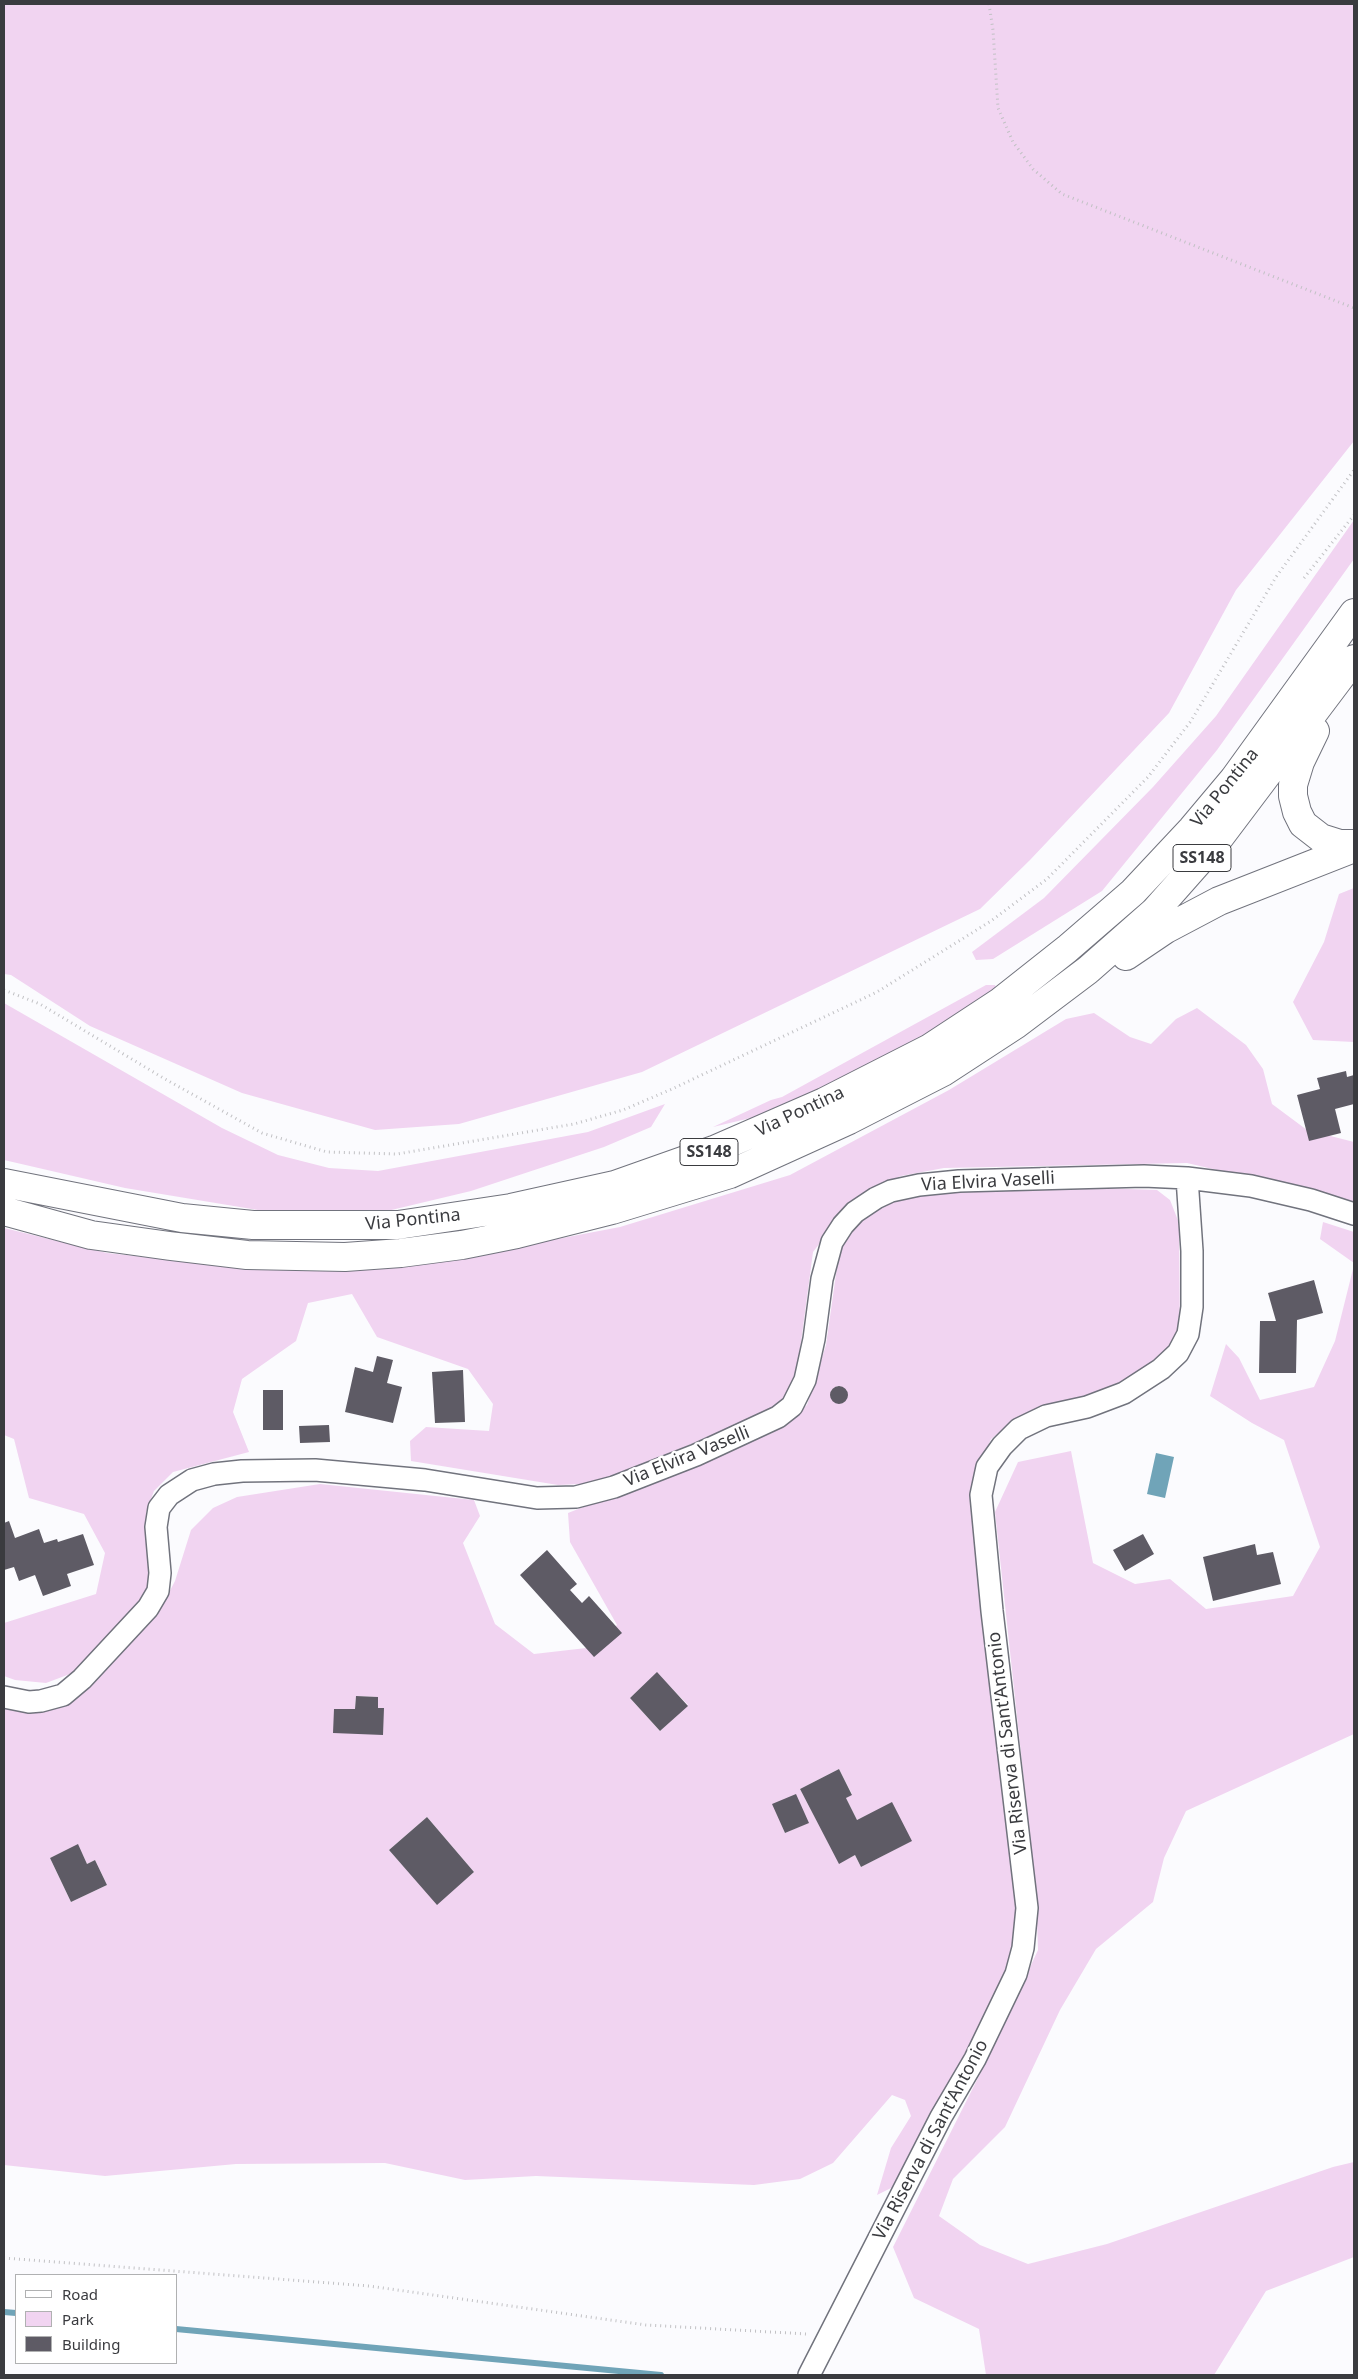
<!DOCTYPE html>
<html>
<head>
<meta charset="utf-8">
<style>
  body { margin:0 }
  #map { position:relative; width:1358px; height:2379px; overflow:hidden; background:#fbfbfe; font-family:"Noto Sans",sans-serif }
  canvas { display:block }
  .frame { position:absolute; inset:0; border:5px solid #3a3b3f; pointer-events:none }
  .legend { position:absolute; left:15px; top:2274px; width:162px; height:90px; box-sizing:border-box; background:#fff; border:1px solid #b0b1b2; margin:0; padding:6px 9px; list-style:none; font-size:15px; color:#3a3b3f }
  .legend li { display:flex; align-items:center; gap:10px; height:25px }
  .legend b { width:25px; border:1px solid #b0b1b2 }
</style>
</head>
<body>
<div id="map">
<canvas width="1358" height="2379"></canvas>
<div class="frame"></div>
<ul class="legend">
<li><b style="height:6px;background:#fff"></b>Road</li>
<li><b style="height:14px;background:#f1d4f1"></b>Park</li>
<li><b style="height:14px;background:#5e5b65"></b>Building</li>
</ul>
</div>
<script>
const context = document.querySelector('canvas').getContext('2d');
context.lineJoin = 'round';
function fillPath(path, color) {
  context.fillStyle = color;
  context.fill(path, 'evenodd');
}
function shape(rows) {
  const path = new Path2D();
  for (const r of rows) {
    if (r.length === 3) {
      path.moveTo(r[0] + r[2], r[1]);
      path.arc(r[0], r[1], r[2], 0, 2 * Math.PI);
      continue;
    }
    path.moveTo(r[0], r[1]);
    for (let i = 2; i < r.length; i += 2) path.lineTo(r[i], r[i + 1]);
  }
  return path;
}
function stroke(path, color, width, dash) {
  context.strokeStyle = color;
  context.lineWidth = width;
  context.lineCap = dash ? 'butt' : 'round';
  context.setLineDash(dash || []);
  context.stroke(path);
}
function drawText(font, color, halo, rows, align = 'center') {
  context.font = font + ' "Noto Sans",sans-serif';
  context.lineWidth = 5;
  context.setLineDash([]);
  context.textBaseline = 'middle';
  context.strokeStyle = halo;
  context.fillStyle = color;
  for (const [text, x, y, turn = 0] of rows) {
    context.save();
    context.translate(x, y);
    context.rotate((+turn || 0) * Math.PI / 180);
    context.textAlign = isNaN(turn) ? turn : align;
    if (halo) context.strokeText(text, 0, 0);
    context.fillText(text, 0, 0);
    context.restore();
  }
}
fillPath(shape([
  [4,4,1354,4,1354,441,1236,590,1169,713,1030,860,980,909,642,1072,459,1124,375,1130,242,1093,90,1026,11,975,4,974],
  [1354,520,1354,559,1217,750,1102,891,993,959,976,960,972,952,1044,898,1153,787,1216,716],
  [1354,888,1354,1042,1313,1040,1293,1002,1324,942,1339,894],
  [986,985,995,985,996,988,993,992,938,1029,776,1112,713,1127,771,1100,782,1097],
  [4,1003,222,1128,278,1155,329,1168,378,1171,588,1132,665,1104,651,1127,604,1147,471,1191,383,1212,270,1212,125,1188,4,1160],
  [1197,1008,1246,1045,1263,1069,1272,1104,1307,1130,1354,1142,1354,1202,1187,1163,944,1168,901,1176,874,1187,848,1206,813,1252,795,1387,778,1406,602,1483,558,1485,411,1461,410,1441,426,1427,489,1431,493,1404,468,1369,377,1337,352,1294,308,1303,296,1341,242,1379,233,1412,249,1452,173,1472,154,1491,146,1512,154,1575,151,1598,78,1671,46,1683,15,1680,4,1676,4,1623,96,1594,105,1553,84,1514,29,1498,14,1439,4,1435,4,1228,107,1253,253,1268,489,1252,620,1227,790,1175,949,1090,1066,1019,1094,1013,1130,1037,1151,1044,1176,1019],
  [1098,1188,1157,1190,1170,1200,1179,1223,1180,1334,1165,1357,1132,1381,1019,1417,991,1439,980,1466,1019,1927,998,2003,897,2185,877,2195,891,2148,911,2116,905,2100,892,2095,833,2163,800,2179,754,2185,536,2176,465,2180,385,2163,236,2164,105,2176,4,2165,4,1707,17,1711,48,1710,80,1693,158,1614,175,1581,191,1530,213,1508,237,1497,320,1484,474,1500,480,1516,463,1543,495,1624,534,1654,595,1647,617,1625,570,1542,568,1513,772,1433,807,1405,826,1345,840,1246,860,1219,880,1203,911,1194],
  [837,1386,842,1387,847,1391,847,1398,842,1403,835,1402,831,1398,831,1391],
  [657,1673,688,1705,660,1731,630,1698],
  [356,1696,378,1697,378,1708,334,1732,334,1709,355,1709],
  [839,1769,852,1794,846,1798,857,1820,892,1803,911,1841,861,1867,855,1855,839,1863,800,1789],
  [773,1804,808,1823,785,1833],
  [427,1817,474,1872,437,1904,389,1850],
  [78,1845,87,1864,95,1860,107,1885,71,1902,50,1858],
  [1323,1222,1354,1232,1354,1263,1320,1239],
  [1354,1265,1354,1734,1186,1811,1164,1858,1153,1902,1096,1949,1060,2010,1005,2127,953,2179,939,2216,980,2245,1028,2264,1107,2244,1333,2167,1354,2162,1354,2257,1266,2291,1214,2375,986,2375,979,2329,914,2298,893,2247,985,2064,1038,1950,1036,1893,995,1512,1018,1462,1071,1451,1093,1563,1135,1584,1170,1579,1206,1609,1293,1596,1320,1547,1284,1440,1252,1423,1210,1396,1226,1344,1239,1358,1260,1400,1314,1387,1335,1341]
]), '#f1d4f1');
fillPath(shape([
  [1156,1453,1174,1457,1165,1498,1147,1494]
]), '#70a4b8');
stroke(shape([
  [4,2312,16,2313],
  [176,2329,661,2375]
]), '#70a4b8', 6);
fillPath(shape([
  [1346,1071,1347,1077,1354,1075,1354,1104,1335,1109,1341,1133,1309,1141,1297,1095,1320,1089,1317,1078],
  [1314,1280,1323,1313,1297,1320,1296,1373,1259,1373,1260,1321,1276,1321,1268,1293],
  [377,1356,393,1360,387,1383,402,1387,393,1423,345,1412,355,1367,373,1372],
  [463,1370,465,1422,435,1423,432,1372],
  [839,1395,9],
  [263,1390,283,1390,283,1430,263,1430],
  [329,1425,330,1442,300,1443,299,1426],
  [9,1521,15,1538,39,1529,44,1543,57,1539,58,1542,83,1534,94,1565,67,1574,71,1586,43,1596,35,1575,19,1581,14,1567,4,1570,4,1523],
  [1143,1534,1154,1554,1125,1571,1113,1550],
  [1255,1544,1257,1555,1273,1552,1281,1584,1213,1601,1203,1557],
  [547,1550,577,1584,570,1590,582,1603,589,1596,622,1633,594,1657,520,1575],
  [657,1672,688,1706,660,1731,630,1698],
  [356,1696,378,1697,378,1708,384,1708,383,1735,333,1733,334,1709,355,1709],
  [839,1769,852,1795,846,1798,857,1820,892,1802,912,1841,861,1867,855,1855,839,1864,800,1789],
  [796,1794,809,1823,785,1833,772,1804],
  [427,1817,474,1872,437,1905,389,1850],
  [78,1844,87,1864,95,1860,107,1885,71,1902,50,1858]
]), '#5e5b65');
const minor = shape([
  [4,1697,29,1702,41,1701,63,1695,82,1679,148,1608,158,1591,160,1573,156,1527,159,1508,169,1495,192,1480,214,1474,242,1471,315,1470,425,1480,537,1498,576,1497,614,1487,696,1455,778,1417,792,1406,805,1380,814,1339,822,1279,832,1242,843,1225,855,1212,876,1198,891,1191,919,1185,959,1181,1144,1176,1187,1178,1251,1186,1311,1200,1354,1214],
  [809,2375,941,2117,975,2059,1016,1974,1023,1948,1027,1908,992,1611,981,1495,987,1467,1002,1446,1019,1429,1046,1416,1087,1407,1124,1393,1161,1369,1178,1353,1188,1334,1192,1307,1192,1251,1187,1178]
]);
const trunk = shape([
  [1315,731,1300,762,1293,785,1293,796,1297,812,1303,824,1321,838,1340,844,1354,844],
  [1126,956,1166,929,1219,901,1354,848],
  [4,1183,182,1218,253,1225,398,1225,511,1208,615,1185,714,1150,824,1102,930,1048,1000,1002,1067,949,1133,892,1192,829,1234,779,1354,613],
  [4,1211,91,1235,170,1246,247,1255,345,1257,401,1253,462,1245,517,1234,612,1210,730,1174,849,1120,943,1072,1015,1025,1088,970,1155,911,1216,842,1354,659]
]);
stroke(minor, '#71737d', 24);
stroke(trunk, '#71737d', 30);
stroke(shape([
  [989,4,993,30,998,108,1013,142,1033,169,1062,194,1354,308],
  [1304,578,1354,515],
  [4,990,40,1004,165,1079,262,1133,327,1152,397,1154,574,1124,623,1110,672,1089,877,992,991,921,1047,879,1148,777,1191,721,1276,577,1354,470],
  [4,2258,369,2286,646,2325,807,2334]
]), '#c1c1c4', 3, [1, 4]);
stroke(minor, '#fff', 21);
stroke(trunk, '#fff', 28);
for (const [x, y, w] of [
  [1202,858,58],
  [709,1152,58]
]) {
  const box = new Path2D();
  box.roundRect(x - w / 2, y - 13.5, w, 27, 4);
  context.fillStyle = '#fff';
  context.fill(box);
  stroke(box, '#3a3b3f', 1);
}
drawText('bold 16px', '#3a3b3f', null, [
  ["SS148",1202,858],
  ["SS148",709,1152]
]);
drawText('18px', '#3a3b3f', '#fff', [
  ["Via Pontina",1225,788,-51],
  ["Via Pontina",800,1112,-25],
  ["Via Elvira Vaselli",988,1182,-3],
  ["Via Pontina",413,1220,-6],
  ["Via Elvira Vaselli",687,1457,-22],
  ["Via Riserva di Sant'Antonio",1008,1743,-97],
  ["Via Riserva di Sant'Antonio",931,2140,-62]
]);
</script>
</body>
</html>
